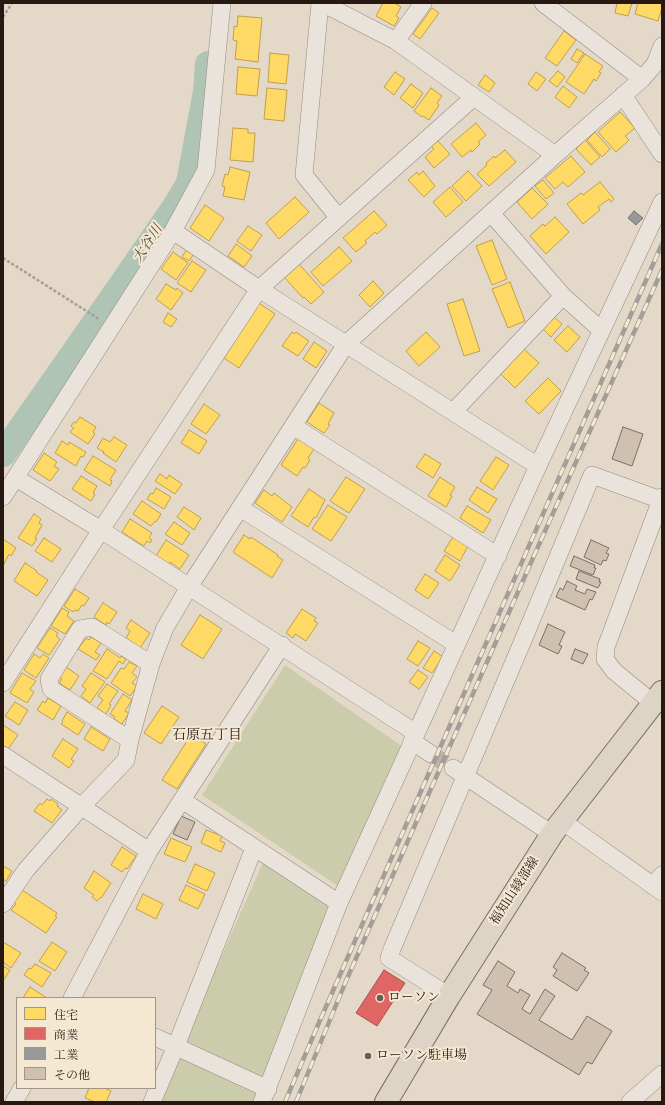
<!DOCTYPE html>
<html>
<head>
<meta charset="utf-8">
<style>
  body { margin:0 }
  #map { position:relative; width:665px; height:1105px; overflow:hidden; background:#e4d9c8; font-family:"IM FELL French Canon","Noto Serif JP",serif }
  canvas { display:block }
  .frame { position:absolute; inset:0; border:4px solid #271811; pointer-events:none }
  .legend { position:absolute; left:16px; top:997px; width:140px; height:92px; box-sizing:border-box; background:#f5e8d3; border:1px solid #a39585; margin:0; padding:5px 7px; list-style:none; font-size:12px; color:#271811 }
  .legend li { display:flex; align-items:center; gap:8px; height:20px }
  .legend b { width:20px; border:1px solid #a39585 }
</style>
</head>
<body>
<div id="map">
<canvas width="665" height="1105"></canvas>
<div class="frame"></div>
<ul class="legend">
<li><b style="height:11px;background:#ffd966"></b>住宅</li>
<li><b style="height:11px;background:#e06666"></b>商業</li>
<li><b style="height:11px;background:#999"></b>工業</li>
<li><b style="height:11px;background:#d0c0b0"></b>その他</li>
</ul>
</div>
<script>
const context = document.querySelector('canvas').getContext('2d');
context.lineJoin = 'round';
function fillPath(path, color) {
  context.fillStyle = color;
  context.fill(path, 'evenodd');
}
function shape(rows) {
  const path = new Path2D();
  for (const r of rows) {
    path.moveTo(r[0], r[1]);
    for (let i = 2; i < r.length; i += 2) path.lineTo(r[i], r[i + 1]);
  }
  return path;
}
function stroke(path, color, width, dash) {
  context.strokeStyle = color;
  context.lineWidth = width;
  context.lineCap = dash ? 'butt' : 'round';
  context.setLineDash(dash || []);
  context.stroke(path);
}
function drawText(font, color, halo, rows, align = 'center') {
  context.font = font + ' "IM FELL French Canon","Noto Serif JP",serif';
  context.lineWidth = 4;
  context.setLineDash([]);
  context.textBaseline = 'middle';
  context.strokeStyle = halo;
  context.fillStyle = color;
  for (const [text, x, y, turn = 0] of rows) {
    context.save();
    context.translate(x, y);
    context.rotate((+turn || 0) * Math.PI / 180);
    context.textAlign = isNaN(turn) ? turn : align;
    if (halo) context.strokeText(text, 0, 0);
    context.fillText(text, 0, 0);
    context.restore();
  }
}
fillPath(shape([
  [285,665,403,747,338,886,202,795],
  [264,860,339,907,253,1102,157,1102]
]), '#cbccab');
const homes = shape([
  [383,3,394,3,401,7,396,16,399,18,394,26,376,16,383,3],
  [617,3,632,3,628,16,615,13,617,3],
  [638,3,662,3,662,8,658,21,635,14,638,3],
  [432,8,439,13,420,39,413,34,432,8],
  [238,16,262,18,258,62,235,59,237,41,233,40,234,26,237,27,238,16],
  [564,31,576,40,557,66,545,58,564,31],
  [577,49,584,53,577,63,571,59,577,49],
  [270,53,289,55,286,84,268,82,270,53],
  [585,54,603,66,599,72,601,73,596,81,594,79,584,94,566,82,585,54],
  [238,67,260,69,257,96,236,94,238,67],
  [558,71,565,77,557,87,549,81,558,71],
  [395,72,405,79,394,95,384,87,395,72],
  [536,72,546,79,537,91,528,84,536,72],
  [485,75,495,83,489,92,478,85,485,75],
  [411,84,423,93,413,108,400,98,411,84],
  [563,86,577,97,569,108,555,97,563,86],
  [267,88,287,90,284,121,264,119,267,88],
  [431,88,442,96,437,103,439,105,429,120,423,116,422,117,414,111,431,88],
  [620,112,635,128,625,136,629,140,616,152,598,132,620,112],
  [476,123,486,135,478,142,480,144,472,152,471,150,462,157,451,144,476,123],
  [233,128,248,129,248,133,255,133,253,162,230,160,233,128],
  [595,132,610,149,602,157,587,140,595,132],
  [437,140,450,154,434,168,425,157,434,149,431,146,437,140],
  [585,140,600,157,591,165,576,149,585,140],
  [505,150,516,162,489,186,477,174,487,165,486,163,494,156,495,158,505,150],
  [571,156,585,172,568,187,563,182,555,189,545,178,571,156],
  [230,167,250,172,244,200,223,196,225,187,222,186,225,174,228,175,230,167],
  [423,171,435,186,424,197,408,180,417,172,419,175,423,171],
  [468,171,482,186,466,201,452,186,468,171],
  [543,180,554,193,546,199,535,186,543,180],
  [600,182,614,199,611,202,609,199,598,207,600,210,583,224,567,204,581,193,583,195,600,182],
  [450,187,463,202,446,217,433,202,450,187],
  [532,188,548,204,532,219,517,202,532,188],
  [295,197,309,212,279,239,266,223,295,197],
  [205,205,224,218,209,241,190,228,205,205],
  [374,211,387,225,377,234,375,232,365,241,367,243,356,252,343,238,374,211],
  [555,217,569,232,546,254,530,236,543,224,545,226,555,217],
  [248,226,262,235,251,251,237,241,248,226],
  [492,240,507,279,492,285,476,246,492,240],
  [236,244,252,256,244,267,228,256,236,244],
  [339,247,352,261,323,286,311,272,339,247],
  [187,249,194,254,189,261,182,257,187,249],
  [173,252,188,263,176,280,161,269,173,252],
  [192,261,206,270,191,292,177,283,192,261],
  [299,264,324,292,311,304,304,297,303,298,284,277,299,264],
  [373,281,384,293,370,307,359,295,373,281],
  [510,282,525,321,508,328,492,289,510,282],
  [166,284,176,290,177,288,183,293,171,310,156,299,166,284],
  [463,299,480,351,464,356,447,304,463,299],
  [259,303,275,314,239,368,224,358,259,303],
  [168,313,177,319,171,327,163,322,168,313],
  [553,316,562,324,551,337,542,328,553,316],
  [568,326,580,337,567,352,554,340,568,326],
  [292,332,294,334,296,332,309,341,298,356,282,346,292,332],
  [426,332,440,347,419,366,406,351,426,332],
  [314,342,327,351,316,368,303,359,314,342],
  [524,349,539,363,515,388,500,373,524,349],
  [548,378,561,391,539,414,525,401,548,378],
  [319,403,334,413,328,424,330,425,324,433,307,422,319,403],
  [204,404,220,415,206,434,191,424,204,404],
  [80,417,96,427,93,432,95,434,88,444,70,432,74,428,71,426,74,422,76,423,80,417],
  [189,430,207,441,199,454,181,443,189,430],
  [114,437,127,445,116,462,103,453,104,452,97,448,103,438,110,442,114,437],
  [298,439,314,449,308,458,310,460,305,468,303,467,297,476,281,465,298,439],
  [62,441,68,445,69,442,86,452,83,457,81,456,76,466,55,453,62,441],
  [44,453,57,462,54,466,59,469,50,481,33,470,44,453],
  [425,454,441,464,433,478,416,467,425,454],
  [93,456,116,470,110,480,112,481,110,486,84,470,93,456],
  [496,457,509,465,493,490,480,481,496,457],
  [160,474,167,479,169,475,182,484,175,494,155,481,160,474],
  [81,476,97,486,93,493,95,494,91,501,72,489,81,476],
  [346,477,365,489,349,513,330,501,346,477],
  [440,477,455,487,450,495,452,496,446,507,428,496,440,477],
  [477,487,497,499,488,513,469,500,477,487],
  [156,488,171,497,164,509,147,499,151,493,153,494,156,488],
  [309,489,325,500,316,518,314,517,308,527,291,516,309,489],
  [264,490,272,496,274,493,292,507,282,522,255,503,264,490],
  [142,501,161,514,156,522,155,521,151,526,133,514,142,501],
  [328,505,347,517,331,541,312,529,328,505],
  [467,506,491,520,483,533,460,518,467,506],
  [184,507,201,518,194,530,177,517,184,507],
  [34,514,41,519,39,523,42,525,35,538,37,539,32,546,18,538,34,514],
  [130,519,152,533,149,538,152,540,150,543,147,541,144,546,122,532,130,519],
  [174,522,190,533,182,545,165,534,174,522],
  [244,535,250,539,251,537,278,555,277,556,283,560,272,578,233,552,244,535],
  [453,537,468,546,460,561,444,551,453,537],
  [44,538,61,549,52,562,35,551,44,538],
  [3,539,16,548,11,556,9,554,3,566,3,539],
  [166,540,189,555,180,569,170,562,169,564,156,556,166,540],
  [445,555,460,565,450,581,435,571,445,555],
  [25,563,37,571,36,572,48,580,37,596,14,581,25,563],
  [425,574,439,583,428,599,415,590,425,574],
  [75,589,89,598,84,606,82,605,78,611,75,610,73,612,64,606,75,589],
  [103,603,117,612,109,624,107,622,106,625,94,617,103,603],
  [62,608,69,612,67,616,74,621,65,634,51,626,62,608],
  [302,609,316,618,314,621,318,623,306,641,295,634,293,638,286,633,302,609],
  [200,615,222,629,203,659,181,645,200,615],
  [131,620,150,633,140,648,126,638,130,631,126,628,131,620],
  [50,628,58,633,56,636,60,639,49,655,37,648,50,628],
  [91,637,101,643,95,652,100,655,96,660,78,649,86,638,89,640,91,637],
  [418,641,430,648,418,666,407,659,418,641],
  [107,649,120,658,121,656,126,659,123,664,119,661,107,679,93,671,107,649],
  [434,651,443,657,432,673,423,668,434,651],
  [34,654,40,658,43,654,49,658,36,678,24,670,34,654],
  [129,662,137,666,132,673,137,677,132,683,137,686,130,696,111,683,121,668,124,669,129,662],
  [66,667,79,676,70,690,59,683,62,679,59,677,66,667],
  [418,670,428,677,419,689,409,682,418,670],
  [22,673,36,681,30,689,34,692,27,703,10,693,22,673],
  [91,673,105,682,90,703,81,696,86,689,82,686,91,673],
  [107,684,118,691,109,704,111,705,106,714,97,708,103,700,98,696,107,684],
  [123,694,132,700,125,711,129,713,122,724,114,719,115,717,110,714,123,694],
  [48,698,61,706,53,720,37,710,43,701,45,703,48,698],
  [15,702,28,710,19,725,5,716,15,702],
  [162,706,179,717,161,744,144,733,162,706],
  [67,712,85,724,78,735,61,724,63,722,62,721,67,712],
  [3,725,18,735,8,749,3,745,3,725],
  [91,727,110,739,103,751,84,739,91,727],
  [191,735,206,744,177,789,162,780,191,735],
  [63,739,78,749,71,759,74,761,69,768,52,756,63,739],
  [47,799,50,801,51,799,58,804,57,806,62,810,52,823,34,811,40,803,42,805,47,799],
  [206,830,222,836,220,841,225,843,221,852,201,843,206,830],
  [171,838,192,847,185,862,164,854,171,838],
  [122,847,136,856,127,869,125,868,122,872,111,865,122,847],
  [195,864,215,873,207,891,187,882,195,864],
  [3,866,12,871,6,881,3,879,3,866],
  [94,871,111,883,101,898,100,898,97,901,92,897,94,895,84,888,94,871],
  [186,885,205,894,198,909,179,900,186,885],
  [22,890,57,913,55,916,57,917,46,933,11,910,16,904,14,902,22,890],
  [143,894,163,904,156,919,136,909,143,894],
  [3,942,21,953,11,968,3,962,3,942],
  [52,942,67,952,55,971,39,961,52,942],
  [35,964,51,973,42,987,24,975,29,968,31,969,35,964],
  [3,966,10,970,3,981,3,966],
  [30,987,47,998,23,998,30,987],
  [89,1088,104,1088,111,1091,106,1102,95,1102,85,1098,89,1088]
]);
fillPath(homes, '#ffd966');
stroke(homes, '#be9f4c', 1);
const shops = shape([
  [384,970,405,983,377,1026,356,1013,384,970]
]);
fillPath(shops, '#e06666');
stroke(shops, '#a84f4c', 1);
const industry = shape([
  [634,211,643,218,636,225,628,218,634,211]
]);
fillPath(industry, '#999');
stroke(industry, '#777270', 1);
stroke(shape([
  [3,454,122,284,176,205,189,183,206,91,208,64]
]), '#b0c4b6', 26);
const building = shape([
  [623,427,643,434,632,466,612,459,623,427],
  [591,540,609,548,606,553,609,554,606,561,603,560,601,565,584,557,591,540],
  [574,556,595,565,594,568,596,568,593,575,570,566,574,556],
  [579,571,600,579,599,582,601,582,598,588,576,579,579,571],
  [567,581,577,586,575,590,585,594,587,589,596,592,592,600,590,599,585,610,556,597,560,588,563,590,567,581],
  [548,624,565,632,559,645,562,646,558,654,539,645,548,624],
  [575,649,588,654,583,664,571,659,575,649],
  [181,816,195,822,187,840,173,834,181,816],
  [562,953,586,968,584,970,589,973,577,991,553,976,557,970,553,967,562,953],
  [498,961,515,972,507,986,518,993,520,989,530,995,522,1009,530,1014,545,989,555,996,539,1020,572,1040,587,1016,612,1031,592,1064,587,1062,579,1075,477,1014,492,990,483,985,498,961]
]);
fillPath(building, '#d0c0b0');
stroke(building, '#787067', 1);
stroke(shape([
  [431,754,453,768]
]), '#beb2a3', 17, [17, 8]);
const street = shape([
  [320,3,304,175,338,217],
  [322,3,396,41,555,155],
  [543,3,642,79],
  [396,41,423,3],
  [623,95,662,154],
  [491,213,563,296,601,330],
  [173,231,259,289,538,466],
  [453,412,563,296],
  [293,426,498,556],
  [16,478,101,530,416,733],
  [3,497,173,231,206,170,222,3],
  [240,508,456,644],
  [3,683,101,530,259,289,474,97],
  [653,703,614,671,605,659,606,647,662,497],
  [130,740,51,689,49,679,80,629,92,627,151,664],
  [412,741,431,754],
  [3,755,149,851],
  [453,768,552,834],
  [182,800,339,903],
  [562,821,662,892],
  [653,886,662,875],
  [3,904,26,870,82,806,126,760,130,740,151,664,165,628,189,587,346,344,555,155,642,79,655,64,662,46],
  [449,996,389,958,392,949,524,638,592,475,661,500],
  [72,998,149,851,282,645],
  [155,1037,268,1089],
  [14,1102,22,1088],
  [152,1102,176,1046,254,848],
  [262,1102,339,903,538,466,662,202],
  [630,1102,662,1074]
]);
const primary = shape([
  [386,1102,449,996,552,834,662,692]
]);
stroke(street, '#938a80', 18);
stroke(primary, '#787067', 24);
stroke(shape([
  [3,17,12,3],
  [3,258,99,319]
]), '#a49e98', 2.5, [3, 2]);
stroke(street, '#e9e3db', 17);
stroke(primary, '#ddd4c5', 22);
const rail = shape([
  [285,1102,321,1018,662,244],
  [296,1102,346,981,533,558,662,270]
]);
stroke(rail, '#a49e98', 4.5);
stroke(rail, '#f5e8d3', 3, [9]);
for (const [x, y, r, color] of [
  [380,998,4,"#695c51"],
  [368,1056,4,"#695c51"]
]) {
  const dot = new Path2D();
  dot.arc(x, y, r, 0, 2 * Math.PI);
  context.fillStyle = color;
  context.fill(dot);
  stroke(dot, '#f5e8d3', 1.5);
}
drawText('13px', '#271811', '#f5e8d3', [
  ["福知山綾部線",515,891,-57]
]);
drawText('13px', '#271811', '#f5e8d3', [
  ["ローソン",388,998],
  ["ローソン駐車場",376,1056]
], 'left');
drawText('italic 14px', '#4f5148', '#f5e8d3', [
  ["大谷川",148,244,-57]
]);
drawText('14px', '#271811', '#f5e8d3', [
  ["石原五丁目",207,736]
]);
</script>
</body>
</html>
